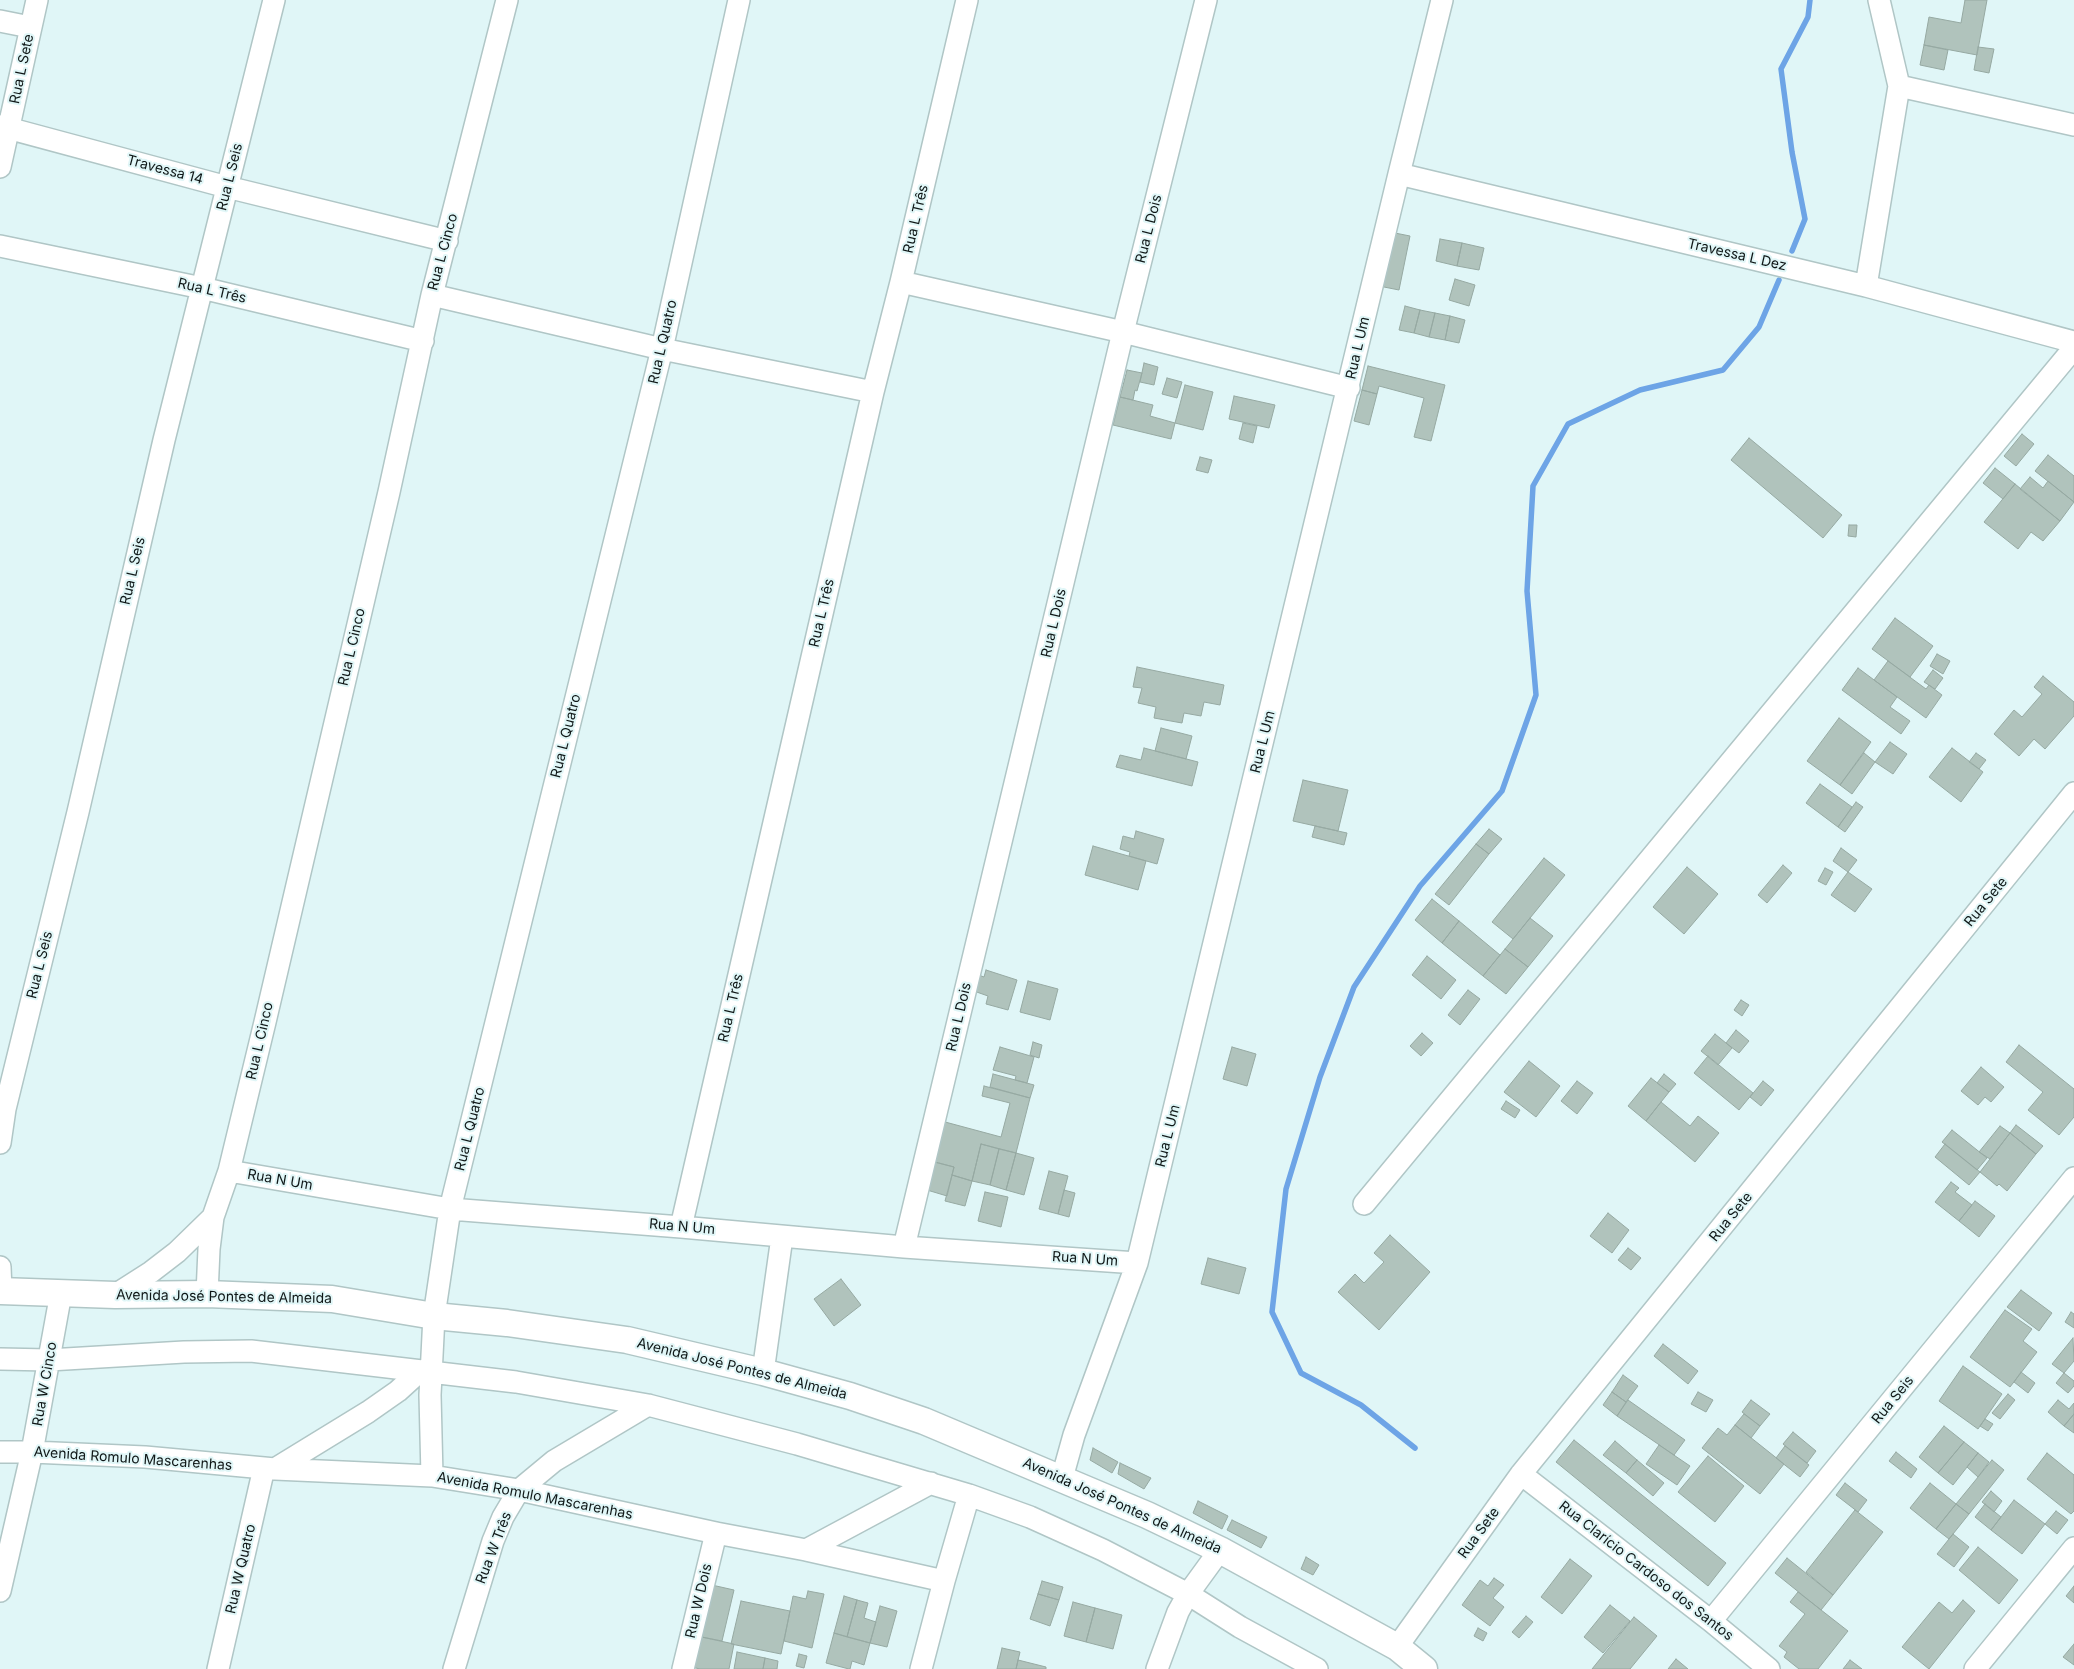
<!DOCTYPE html>
<html>
<head>
<meta charset="utf-8">
<style>
  body { margin:0 }
  canvas { display:block; background:#e0f6f7 }
</style>
</head>
<body>
<canvas width="2074" height="1669"></canvas>
<script>
const context = document.querySelector('canvas').getContext('2d');
context.lineJoin = 'round';
function shape(rows) {
  const path = new Path2D();
  for (const r of rows) {
    path.moveTo(r[0], r[1]);
    for (let i = 2; i < r.length; i += 2) path.lineTo(r[i], r[i + 1]);
  }
  return path;
}
function stroke(path, color, width, dash) {
  context.strokeStyle = color;
  context.lineWidth = width;
  context.lineCap = dash ? 'butt' : 'round';
  context.setLineDash(dash || []);
  context.stroke(path);
}
function fillPath(path, color) {
  context.fillStyle = color;
  context.fill(path, 'evenodd');
}
function drawText(font, color, halo, rows, align = 'center') {
  context.font = font + ' Inter,sans-serif';
  context.lineWidth = 4;
  context.setLineDash([]);
  context.textBaseline = 'middle';
  context.strokeStyle = halo;
  context.fillStyle = color;
  for (const [text, x, y, turn = 0] of rows) {
    context.save();
    context.translate(x, y);
    context.rotate((+turn || 0) * Math.PI / 180);
    context.textAlign = isNaN(turn) ? turn : align;
    if (halo) context.strokeText(text, 0, 0);
    context.fillText(text, 0, 0);
    context.restore();
  }
}
stroke(shape([
  [1792,251,1805,219,1792,152,1781,69,1808,17,1810,0],
  [1415,1448,1361,1405,1301,1373,1272,1312,1286,1189,1320,1077,1354,987,1420,886,1502,791,1536,695,1527,591,1533,486,1568,424,1640,390,1723,370,1759,327,1779,280]
]), '#6da4e6', 5.5);
const building = shape([
  [1965,0,1987,0,1977,55,1924,45,1929,17,1961,23,1965,0],
  [1924,45,1948,50,1944,70,1920,65,1924,45],
  [1978,47,1994,49,1989,73,1974,70,1978,47],
  [1390,232,1410,236,1399,290,1379,286,1390,232],
  [1440,239,1462,243,1457,266,1436,261,1440,239],
  [1462,243,1484,248,1479,270,1457,266,1462,243],
  [1455,279,1475,285,1469,306,1449,300,1455,279],
  [1405,306,1420,310,1414,333,1399,330,1405,306],
  [1420,310,1435,313,1429,337,1414,333,1420,310],
  [1435,313,1450,316,1445,340,1429,337,1435,313],
  [1450,316,1465,320,1459,343,1445,340,1450,316],
  [1144,363,1158,367,1154,385,1140,382,1144,363],
  [1368,366,1445,385,1431,441,1414,437,1424,398,1379,386,1377,394,1362,390,1368,366],
  [1127,370,1142,373,1137,391,1135,390,1133,400,1120,397,1127,370],
  [1167,378,1182,382,1177,398,1162,394,1167,378],
  [1185,385,1213,392,1203,430,1175,423,1185,385],
  [1362,390,1377,394,1369,425,1354,421,1362,390],
  [1234,396,1275,405,1269,428,1229,419,1234,396],
  [1120,397,1153,405,1150,416,1175,423,1171,439,1113,425,1120,397],
  [1243,423,1257,426,1253,443,1239,439,1243,423],
  [2022,434,2034,444,2016,466,2004,456,2022,434],
  [1749,438,1842,515,1823,538,1731,460,1749,438],
  [2048,455,2074,476,2074,502,2035,471,2048,455],
  [1200,457,1212,460,1208,473,1196,470,1200,457],
  [1995,468,2015,484,2003,499,1983,483,1995,468],
  [2030,477,2043,488,2048,481,2074,502,2060,521,2020,489,2030,477],
  [2015,484,2060,521,2043,541,2031,532,2018,549,1984,522,2015,484],
  [1849,525,1857,525,1856,537,1848,536,1849,525],
  [1895,618,1933,646,1910,677,1872,649,1895,618],
  [1937,654,1950,661,1943,674,1930,666,1937,654],
  [1888,661,1926,689,1929,685,1942,695,1926,718,1874,680,1888,661],
  [1137,667,1224,685,1220,705,1204,702,1201,716,1184,713,1182,723,1154,718,1156,707,1138,703,1142,688,1133,687,1137,667],
  [1858,668,1897,697,1890,707,1910,721,1901,734,1842,690,1858,668],
  [1933,670,1943,678,1935,689,1924,682,1933,670],
  [2043,676,2074,702,2074,716,2045,749,2034,739,2019,756,1994,734,2014,710,2022,717,2042,694,2034,687,2043,676],
  [1839,718,1871,742,1840,785,1807,761,1839,718],
  [1161,728,1192,736,1186,759,1155,751,1161,728],
  [1890,742,1907,754,1893,774,1875,762,1890,742],
  [1144,748,1198,762,1192,786,1116,767,1120,755,1141,760,1144,748],
  [1952,748,1983,772,1961,802,1929,777,1952,748],
  [1864,753,1875,762,1852,794,1840,785,1864,753],
  [1976,753,1986,760,1979,769,1969,762,1976,753],
  [1303,780,1348,790,1338,831,1293,821,1303,780],
  [1820,784,1852,807,1838,827,1806,803,1820,784],
  [1856,802,1863,807,1845,832,1838,827,1856,802],
  [1315,826,1347,833,1344,845,1312,837,1315,826],
  [1489,829,1502,839,1489,854,1476,844,1489,829],
  [1136,831,1164,839,1157,864,1129,856,1130,852,1120,849,1123,836,1134,839,1136,831],
  [1476,844,1489,854,1449,905,1435,894,1476,844],
  [1093,846,1146,861,1138,890,1085,875,1093,846],
  [1841,848,1857,860,1848,872,1833,861,1841,848],
  [1544,858,1565,875,1513,939,1492,922,1544,858],
  [1783,865,1792,873,1767,903,1758,895,1783,865],
  [1687,867,1718,894,1684,934,1653,907,1687,867],
  [1825,868,1833,872,1826,885,1818,881,1825,868],
  [1848,872,1872,889,1855,912,1831,895,1848,872],
  [1432,899,1459,921,1442,943,1415,920,1432,899],
  [1530,918,1553,936,1528,967,1505,949,1530,918],
  [1459,921,1500,955,1483,976,1442,943,1459,921],
  [1505,949,1528,967,1506,994,1483,976,1505,949],
  [1427,956,1456,980,1441,999,1412,975,1427,956],
  [986,970,1017,980,1008,1010,986,1004,988,996,971,990,976,974,984,977,986,970],
  [1028,981,1058,989,1050,1020,1020,1012,1028,981],
  [1468,990,1480,999,1460,1025,1448,1015,1468,990],
  [1741,1000,1749,1005,1742,1016,1734,1010,1741,1000],
  [1736,1030,1749,1041,1739,1053,1726,1043,1736,1030],
  [1422,1033,1433,1043,1421,1056,1410,1046,1422,1033],
  [1715,1034,1732,1048,1718,1065,1701,1051,1715,1034],
  [1033,1042,1042,1045,1039,1058,1030,1055,1033,1042],
  [2019,1045,2074,1089,2074,1117,2059,1135,2028,1110,2043,1092,2006,1062,2019,1045],
  [1000,1047,1034,1057,1027,1083,1015,1080,1016,1076,993,1070,1000,1047],
  [1232,1047,1256,1054,1247,1086,1223,1079,1232,1047],
  [1708,1056,1753,1093,1739,1110,1694,1073,1708,1056],
  [1529,1061,1560,1086,1536,1117,1504,1092,1529,1061],
  [1981,1067,2004,1087,1991,1102,1985,1097,1978,1105,1961,1091,1981,1067],
  [993,1074,1034,1085,1030,1098,990,1087,993,1074],
  [1664,1074,1676,1084,1669,1092,1657,1083,1664,1074],
  [1651,1078,1669,1092,1646,1121,1628,1106,1651,1078],
  [1577,1081,1593,1093,1577,1114,1561,1101,1577,1081],
  [1763,1081,1774,1090,1761,1106,1750,1097,1763,1081],
  [984,1086,1030,1098,1016,1153,981,1144,972,1181,952,1175,954,1167,924,1159,934,1119,1001,1137,1010,1103,982,1096,984,1086],
  [1506,1101,1520,1110,1515,1118,1501,1109,1506,1101],
  [1661,1102,1690,1126,1698,1116,1719,1133,1695,1162,1646,1121,1661,1102],
  [2016,1125,2043,1146,2036,1154,2010,1133,2016,1125],
  [2000,1126,2010,1133,1990,1159,1979,1152,2000,1126],
  [1952,1130,1987,1158,1977,1170,1942,1142,1952,1130],
  [2010,1133,2036,1154,2007,1191,1999,1184,1997,1186,1980,1172,2010,1133],
  [981,1144,999,1149,990,1185,972,1181,981,1144],
  [1945,1144,1980,1172,1969,1185,1935,1157,1945,1144],
  [999,1149,1016,1153,1006,1190,990,1185,999,1149],
  [1016,1153,1034,1158,1024,1195,1006,1190,1016,1153],
  [934,1162,954,1167,947,1196,927,1190,934,1162],
  [1049,1171,1068,1176,1058,1214,1039,1209,1049,1171],
  [952,1175,972,1181,965,1206,945,1201,952,1175],
  [1951,1182,1959,1188,1955,1192,1972,1205,1959,1221,1935,1202,1951,1182],
  [1064,1190,1075,1193,1069,1217,1058,1214,1064,1190],
  [985,1192,1008,1197,1001,1227,978,1221,985,1192],
  [1975,1201,1995,1216,1979,1237,1959,1221,1975,1201],
  [1608,1213,1629,1230,1612,1253,1590,1236,1608,1213],
  [1390,1235,1430,1272,1379,1330,1338,1292,1355,1274,1364,1283,1384,1262,1374,1253,1390,1235],
  [1628,1248,1641,1258,1631,1270,1618,1260,1628,1248],
  [1208,1258,1246,1268,1239,1294,1201,1284,1208,1258],
  [841,1279,861,1305,834,1326,814,1299,841,1279],
  [2021,1290,2052,1313,2039,1331,2007,1307,2021,1290],
  [2005,1310,2032,1329,2023,1341,2037,1352,2010,1387,1970,1357,2005,1310],
  [2071,1312,2074,1314,2074,1328,2065,1322,2071,1312],
  [2073,1338,2074,1361,2064,1373,2052,1364,2073,1338],
  [1663,1344,1698,1371,1688,1384,1654,1356,1663,1344],
  [1963,1366,2002,1394,1978,1429,1939,1401,1963,1366],
  [2021,1372,2035,1383,2028,1393,2014,1382,2021,1372],
  [2064,1373,2074,1381,2074,1386,2068,1393,2056,1383,2064,1373],
  [1623,1375,1638,1386,1626,1402,1612,1392,1623,1375],
  [1612,1392,1626,1402,1617,1416,1603,1405,1612,1392],
  [1698,1392,1713,1400,1706,1412,1691,1404,1698,1392],
  [2008,1394,2015,1400,2000,1419,1992,1413,2008,1394],
  [1628,1400,1685,1440,1674,1455,1617,1416,1628,1400],
  [1751,1400,1770,1414,1760,1426,1742,1412,1751,1400],
  [2058,1400,2069,1409,2074,1403,2074,1414,2064,1426,2048,1412,2058,1400],
  [1744,1414,1760,1426,1751,1438,1735,1425,1744,1414],
  [2074,1414,2074,1433,2064,1426,2074,1414],
  [1985,1419,1993,1424,1988,1431,1980,1426,1985,1419],
  [1735,1425,1784,1464,1760,1494,1702,1448,1718,1428,1727,1435,1735,1425],
  [1944,1426,1964,1442,1938,1473,1919,1457,1944,1426],
  [1793,1432,1816,1451,1807,1463,1783,1444,1793,1432],
  [1574,1440,1726,1563,1708,1586,1556,1462,1574,1440],
  [1615,1441,1637,1460,1626,1473,1603,1455,1615,1441],
  [1964,1442,1978,1453,1953,1485,1938,1473,1964,1442],
  [1659,1445,1690,1466,1677,1485,1646,1464,1659,1445],
  [1785,1446,1809,1465,1800,1477,1776,1458,1785,1446],
  [1093,1448,1118,1462,1112,1473,1090,1460,1093,1448],
  [1896,1452,1917,1469,1911,1478,1889,1461,1896,1452],
  [1978,1453,1989,1462,1978,1477,1967,1467,1978,1453],
  [2047,1453,2074,1475,2074,1511,2071,1514,2027,1479,2047,1453],
  [1708,1456,1744,1486,1715,1522,1678,1492,1708,1456],
  [1637,1460,1664,1483,1653,1496,1626,1473,1637,1460],
  [1992,1460,2004,1470,1969,1514,1956,1504,1992,1460],
  [1120,1463,1151,1478,1144,1489,1118,1474,1120,1463],
  [1845,1483,1867,1500,1858,1512,1836,1495,1845,1483],
  [1930,1483,1956,1504,1936,1529,1910,1508,1930,1483],
  [1991,1491,2002,1501,1994,1512,1982,1502,1991,1491],
  [2014,1500,2045,1524,2022,1554,1991,1530,2014,1500],
  [1198,1501,1228,1516,1222,1529,1193,1513,1198,1501],
  [1956,1504,1969,1514,1949,1539,1936,1529,1956,1504],
  [1985,1504,2001,1517,1991,1530,1975,1517,1985,1504],
  [1855,1510,1883,1532,1833,1595,1806,1572,1855,1510],
  [2056,1511,2068,1520,2057,1534,2045,1524,2056,1511],
  [1232,1520,1267,1537,1261,1548,1227,1530,1232,1520],
  [1953,1534,1969,1547,1954,1567,1937,1554,1953,1534],
  [1978,1547,2018,1580,1999,1604,1959,1570,1978,1547],
  [1306,1557,1319,1565,1313,1575,1301,1569,1306,1557],
  [1787,1558,1833,1595,1821,1610,1775,1573,1787,1558],
  [1570,1559,1592,1576,1562,1614,1541,1597,1570,1559],
  [1494,1578,1504,1585,1493,1598,1504,1607,1490,1626,1462,1605,1480,1580,1488,1586,1494,1578],
  [1042,1581,1063,1587,1059,1600,1038,1594,1042,1581],
  [703,1583,734,1590,722,1641,692,1635,703,1583],
  [2074,1586,2074,1603,2066,1596,2074,1586],
  [808,1591,824,1594,812,1648,784,1641,793,1596,806,1599,808,1591],
  [1798,1592,1848,1631,1818,1669,1799,1669,1784,1657,1787,1652,1779,1646,1805,1614,1790,1602,1798,1592],
  [1038,1594,1059,1600,1050,1626,1030,1619,1038,1594],
  [844,1596,857,1600,847,1637,834,1633,844,1596],
  [857,1600,868,1603,864,1618,876,1622,870,1643,847,1637,857,1600],
  [1963,1600,1975,1611,1929,1669,1902,1647,1939,1602,1952,1613,1963,1600],
  [741,1601,790,1611,781,1654,731,1644,741,1601],
  [1073,1602,1095,1608,1086,1642,1064,1636,1073,1602],
  [1610,1605,1630,1621,1603,1653,1584,1637,1610,1605],
  [880,1606,897,1611,887,1647,870,1643,880,1606],
  [1095,1608,1122,1615,1113,1649,1086,1642,1095,1608],
  [1526,1616,1533,1622,1519,1638,1512,1632,1526,1616],
  [1634,1617,1657,1636,1630,1669,1592,1669,1634,1617],
  [1478,1628,1487,1633,1483,1641,1474,1636,1478,1628],
  [834,1633,870,1643,864,1665,852,1661,850,1669,849,1669,826,1663,834,1633],
  [692,1635,734,1644,729,1669,700,1669,679,1664,692,1635],
  [2074,1644,2074,1665,2063,1657,2074,1644],
  [1002,1648,1020,1652,1016,1669,997,1669,1002,1648],
  [737,1652,765,1658,763,1669,734,1669,737,1652],
  [799,1654,807,1656,804,1668,796,1666,799,1654],
  [765,1658,778,1661,777,1669,763,1669,765,1658],
  [1676,1659,1688,1669,1668,1669,1676,1659],
  [1018,1660,1046,1667,1046,1669,1016,1669,1018,1660],
  [1850,1660,1862,1669,1843,1669,1850,1660]
]);
fillPath(building, '#b0c3bc');
stroke(building, '#96a9a2', 1);
const minor = shape([
  [0,21,30,27],
  [1899,86,2074,125],
  [0,126,227,187,447,241],
  [0,167,37,0],
  [1399,174,1866,286,2074,342],
  [0,246,202,288,423,341],
  [901,282,1123,332,1349,388],
  [1866,286,1899,86,1879,0],
  [432,295,662,349,873,392],
  [0,1143,5,1109,78,812,164,440,274,0],
  [229,1171,450,1209,681,1227,904,1247,1137,1263],
  [1364,1204,2074,348],
  [681,1227,873,392,901,282,967,0],
  [904,1247,1123,332,1206,0],
  [0,1267,1,1291],
  [207,1294,209,1249,213,1217,229,1171,265,1022,389,492,432,295,507,0],
  [115,1295,151,1272,177,1252,213,1217],
  [0,1359,49,1360,184,1352,251,1351,516,1382,648,1405,797,1444,969,1495,1030,1517,1103,1550,1188,1594,1240,1627,1317,1669],
  [763,1372,782,1237],
  [0,1452,32,1452,145,1457,275,1469,432,1476,519,1490,716,1533,806,1550,944,1581],
  [275,1469,368,1412,398,1391,420,1371],
  [1521,1474,1711,1621,1769,1669],
  [432,1476,430,1395,434,1316,450,1209,662,349,739,0],
  [1062,1478,1074,1435,1137,1263,1399,174,1442,0],
  [806,1550,931,1483],
  [0,1591,32,1452,61,1293],
  [1711,1621,2074,1178],
  [1397,1647,1521,1474,2074,793],
  [218,1669,264,1468],
  [454,1669,493,1541,503,1517,519,1490,554,1461,648,1405],
  [683,1669,716,1533],
  [921,1669,944,1581,969,1495],
  [1157,1669,1178,1612,1188,1594,1220,1550],
  [1975,1669,2074,1548]
]);
const tertiary = shape([
  [0,1291,115,1295,207,1294,332,1299,434,1316,507,1323,627,1340,763,1372,850,1396,924,1421,1147,1515,1220,1550,1397,1647,1424,1669]
]);
stroke(minor, '#b0c6c6', 24);
stroke(tertiary, '#b0c6c6', 29);
stroke(minor, '#fff', 21);
stroke(tertiary, '#fff', 26);
drawText('14px', '#0f1717', '#e0f6f7', [
  ["Rua L Sete",22,69,-78],
  ["Travessa 14",165,170,15],
  ["Rua L Seis",230,177,-76],
  ["Rua L Três",916,219,-77],
  ["Rua L Dois",1149,229,-76],
  ["Rua L Cinco",443,252,-75],
  ["Travessa L Dez",1737,255,13],
  ["Rua L Três",212,291,13],
  ["Rua L Quatro",663,342,-77],
  ["Rua L Um",1358,348,-77],
  ["Rua L Seis",133,571,-77],
  ["Rua L Três",822,613,-77],
  ["Rua L Dois",1054,623,-77],
  ["Rua L Cinco",352,647,-77],
  ["Rua L Quatro",566,736,-76],
  ["Rua L Um",1263,742,-76],
  ["Rua Sete",1986,902,-51],
  ["Rua L Seis",40,965,-76],
  ["Rua L Três",731,1008,-77],
  ["Rua L Dois",959,1017,-77],
  ["Rua L Cinco",260,1041,-77],
  ["Rua L Quatro",470,1129,-76],
  ["Rua L Um",1168,1136,-76],
  ["Rua N Um",280,1180,10],
  ["Rua Sete",1731,1217,-51],
  ["Rua N Um",682,1227,5],
  ["Rua N Um",1085,1259,4],
  ["Avenida José Pontes de Almeida",224,1297,1],
  ["Avenida José Pontes de Almeida",742,1369,14],
  ["Rua W Cinco",45,1384,-80],
  ["Rua Seis",1893,1400,-51],
  ["Avenida Romulo Mascarenhas",133,1459,4],
  ["Avenida Romulo Mascarenhas",535,1496,11],
  ["Avenida José Pontes de Almeida",1122,1506,24],
  ["Rua Sete",1479,1533,-54],
  ["Rua W Três",494,1548,-69],
  ["Rua W Quatro",241,1569,-77],
  ["Rua Clarício Cardoso dos Santos",1646,1571,38],
  ["Rua W Dois",699,1601,-77]
]);
</script>
</body>
</html>
